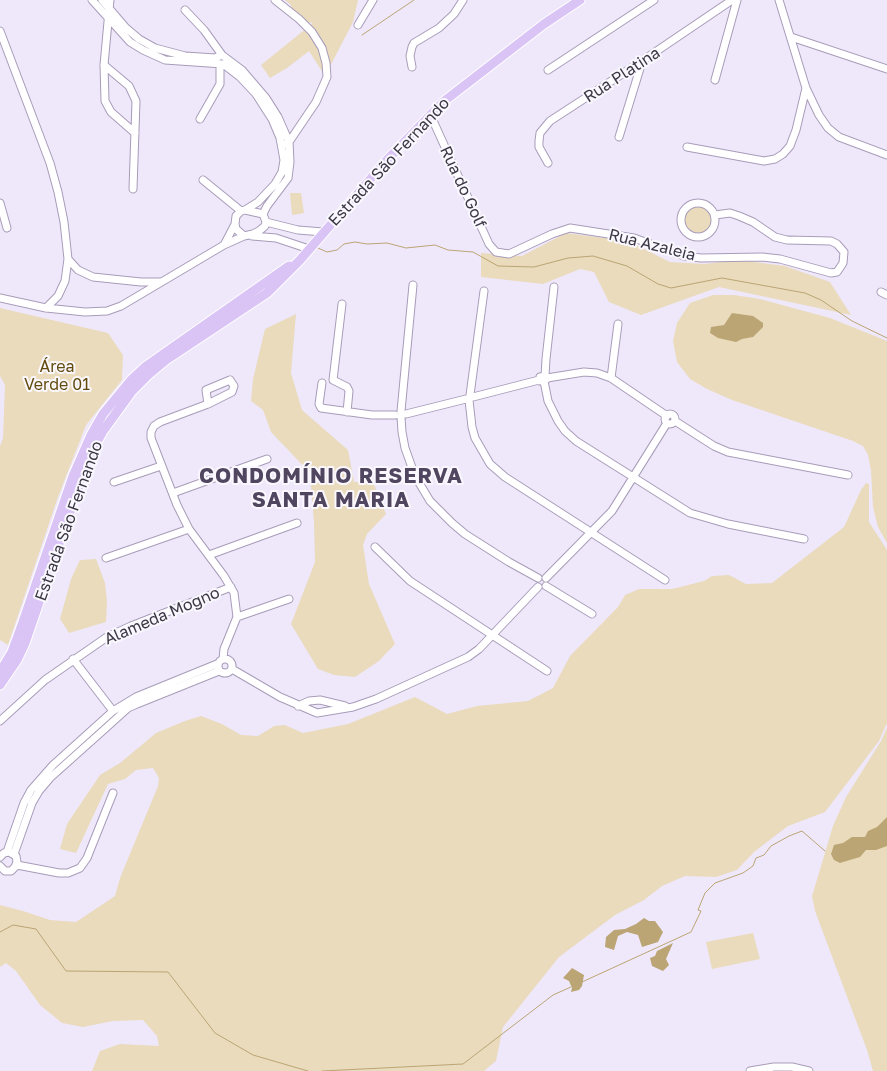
<!DOCTYPE html>
<html>
<head>
<meta charset="utf-8">
<style>
  body { margin:0 }
  canvas { display:block; background:#efe8fb }
</style>
</head>
<body>
<canvas width="887" height="1071"></canvas>
<script>
const context = document.querySelector('canvas').getContext('2d');
context.lineJoin = 'round';
function fillPath(path, color) {
  context.fillStyle = color;
  context.fill(path, 'evenodd');
}
function shape(rows) {
  const path = new Path2D();
  for (const r of rows) {
    if (r.length === 3) {
      path.moveTo(r[0] + r[2], r[1]);
      path.arc(r[0], r[1], r[2], 0, 2 * Math.PI);
      continue;
    }
    path.moveTo(r[0], r[1]);
    for (let i = 2; i < r.length; i += 2) path.lineTo(r[i], r[i + 1]);
  }
  return path;
}
function stroke(path, color, width, dash) {
  context.strokeStyle = color;
  context.lineWidth = width;
  context.lineCap = dash ? 'butt' : 'round';
  context.setLineDash(dash || []);
  context.stroke(path);
}
function drawText(font, color, halo, rows, align = 'center') {
  context.font = font + ' "Golos Text",sans-serif';
  context.lineWidth = 4;
  context.setLineDash([]);
  context.textBaseline = 'middle';
  context.strokeStyle = halo;
  context.fillStyle = color;
  for (const [text, x, y, turn = 0] of rows) {
    context.save();
    context.translate(x, y);
    context.rotate((+turn || 0) * Math.PI / 180);
    context.textAlign = isNaN(turn) ? turn : align;
    if (halo) context.strokeText(text, 0, 0);
    context.fillText(text, 0, 0);
    context.restore();
  }
}
fillPath(shape([
  [285,0,358,0,353,22,325,76,309,51,287,68,270,78,261,65,313,23,291,19,291,5],
  [290,193,301,193,304,213,292,215],
  [698,218,15],
  [566,233,628,241,670,262,704,264,739,260,785,266,830,282,851,315,719,287,641,315,609,302,594,272,580,269,543,284,481,277,481,253,522,256],
  [713,295,734,295,760,299,830,318,887,341,887,543,878,527,873,507,871,471,868,455,863,446,853,441,732,400,707,389,690,379,677,362,673,341,677,323,690,303],
  [0,308,108,333,123,355,122,380,86,425,58,497,8,645,0,640,0,446,3,438,5,385,0,376],
  [296,314,291,373,302,410,348,450,354,482,373,482,386,514,367,534,363,545,369,584,395,644,379,661,355,677,334,675,318,669,291,624,315,562,314,523,310,473,271,432,263,410,251,401,253,379,265,329],
  [866,483,869,484,869,522,887,550,887,723,879,741,825,812,788,826,754,852,737,870,716,877,685,876,662,886,644,900,615,915,559,957,503,1027,496,1061,484,1071,92,1071,100,1051,120,1044,159,1046,157,1036,143,1020,113,1021,83,1027,62,1023,40,1005,16,971,6,963,0,967,0,905,23,911,50,920,76,922,115,896,120,878,158,786,159,778,153,768,136,770,125,779,108,784,76,853,60,849,67,824,100,775,120,763,156,733,185,721,201,716,222,724,241,735,258,736,274,726,285,725,303,733,348,724,415,697,447,714,477,706,528,701,553,688,570,656,618,607,625,595,639,589,672,589,704,581,712,576,729,575,746,584,772,583,844,527,861,490],
  [96,559,105,583,107,601,106,622,69,633,60,619,71,579,80,560],
  [887,728,887,1071,873,1071,867,1050,815,911,812,896,833,826,846,797,881,741],
  [753,933,760,959,712,969,706,942]
]), '#e9dbbc');
fillPath(shape([
  [732,313,753,316,763,323,763,327,753,337,742,339,736,342,718,338,710,333,711,327,724,325],
  [887,817,887,846,876,850,866,850,860,857,843,862,840,863,834,860,831,854,834,845,843,843,852,837,865,837,868,831,877,827],
  [644,918,649,921,655,921,663,932,658,942,642,947,638,935,627,932,618,936,614,950,605,947,606,937,614,930,625,929,636,924],
  [673,943,666,959,669,965,663,971,652,966,650,958,655,956,657,951],
  [572,968,584,975,582,986,579,990,571,992,572,988,569,981,563,978]
]), '#bba574');
stroke(shape([
  [362,35,414,0],
  [318,248,327,252,337,250,344,244,355,242,367,244,387,243,406,248,435,245,448,250,473,252,498,266,534,267,568,258,593,256,627,266,658,284,671,288,722,278,805,293,821,300,852,321,887,338],
  [0,932,13,925,36,929,66,971,168,972,215,1033,253,1055,308,1071],
  [582,982,691,932,701,911,698,910,705,893,715,883,743,873,753,866,756,858,764,855,771,846,789,836,802,831,825,851],
  [322,1071,463,1064,553,995,571,987]
]), '#bba574', 1);
const minor = shape([
  [92,0,130,42,143,50,165,60,223,64,240,77,256,94,272,119,280,138,284,160,282,172,275,184,258,202,245,210],
  [102,0,126,28,139,39,155,48,185,56,215,58,222,55,242,70,266,98,278,117,289,142,290,162,288,178,267,206,263,214],
  [110,0,104,65,105,101,111,112,135,133],
  [275,0,299,19,312,32,322,48,326,63,327,77,316,102,289,142,286,144],
  [779,0,806,88,819,115,828,128,839,137,887,155],
  [185,10,204,30,222,55],
  [358,25,373,0],
  [0,31,50,163,58,192,64,222,68,259,65,281,58,296,46,308],
  [791,37,887,69],
  [104,65,129,86,136,101,133,189],
  [412,67,410,56,412,47,414,43,439,28,454,14,463,0],
  [548,70,654,0],
  [715,80,737,0],
  [430,114,489,244,496,252,509,254,552,234,570,228,634,238,684,256,701,258,762,257,780,259,831,273,837,272,843,263,844,252,837,244,831,241,787,240,775,237,753,222,739,216,730,213,715,215],
  [200,119,220,84,220,65],
  [619,137,642,62],
  [687,147,764,161,775,159,783,154,790,146,796,130,806,88],
  [548,163,539,147,539,141,540,133,550,121,642,61,732,0],
  [203,180,241,211],
  [698,220,17],
  [0,203,7,228],
  [266,222,298,230,323,232],
  [252,236,276,238,309,249],
  [224,245,235,224],
  [68,259,78,270,93,277,141,282,161,282],
  [881,292,887,295],
  [0,298,46,308,85,312,107,311,121,306,224,245,244,236,253,234,259,231,265,226,266,222,263,214,245,210,241,211,236,216,235,224,236,229,244,236],
  [342,304,333,380,347,387,349,391,347,412],
  [545,376,540,377,540,381,547,379,545,376,546,359,554,287],
  [547,378,584,372,597,373,611,378,667,416],
  [611,378,618,324],
  [230,380,234,386,232,392,208,404,206,390,230,380],
  [544,381,548,401,558,421,565,431,576,441,690,513,728,524,804,539],
  [322,383,319,404,321,408,372,415,395,415],
  [470,395,484,291],
  [473,397,539,380],
  [469,400,472,427,475,438,490,464,505,477,665,580],
  [208,404,160,422,154,426,151,432,151,438,177,505,189,529,224,576,234,593,237,617,224,649,223,659],
  [401,411,413,285],
  [670,419,5],
  [406,414,466,399],
  [401,417,402,432,405,448,415,476,430,501,452,523,465,534,509,562,538,578],
  [675,421,714,446,728,452,848,475],
  [114,482,161,466],
  [173,493,267,459],
  [375,547,410,581,547,671],
  [209,555,297,523],
  [106,558,189,529],
  [546,578,612,511,667,423],
  [546,586,592,614],
  [237,617,289,599],
  [225,666,7],
  [73,659,113,711],
  [232,669,280,697,317,713,353,707,376,699,468,657,479,649,538,587],
  [298,706,309,701,320,700,345,706],
  [0,721,45,680,107,637,131,626,231,587],
  [7,852,24,803,31,790,53,765,113,711,136,697,217,664],
  [14,854,32,803,39,791,50,778,107,727,128,708,137,704,219,671],
  [0,857,4,853,9,852,16,856,17,862,15,867,11,871,5,871,0,866],
  [17,865,59,873,68,873,80,868,87,858,113,793],
  [750,1071,774,1067,792,1067,809,1071]
]);
const major = shape([
  [0,672,12,652,24,619,73,476,91,435,103,414,131,380,145,367,289,266],
  [0,685,17,660,25,643,81,480,93,449,103,431,132,391,148,375,166,360,267,293,300,260,387,160,443,102,544,24,580,0]
]);
stroke(minor, '#a89cb9', 9);
stroke(major, '#fff', 11);
stroke(minor, '#fff', 7);
stroke(major, '#dac4f6', 9);
drawText('16px', '#3c3744', '#faf8fe', [
  ["Rua Platina",622,75,-33],
  ["Estrada São Fernando",389,162,-47],
  ["Rua do Golf",463,187,65],
  ["Rua Azaleia",652,245,14],
  ["Estrada São Fernando",69,521,-70],
  ["Alameda Mogno",162,616,-23]
]);
drawText('16px', '#624b0d', '#faf8fe', [
  ["Área",57,367],
  ["Verde 01",57,385]
]);
context.letterSpacing = '1px';
drawText('bold 21px', '#514660', '#faf8fe', [
  ["CONDOMÍNIO RESERVA",331,476],
  ["SANTA MARIA",331,500]
]);
context.letterSpacing = '0px';
</script>
</body>
</html>
